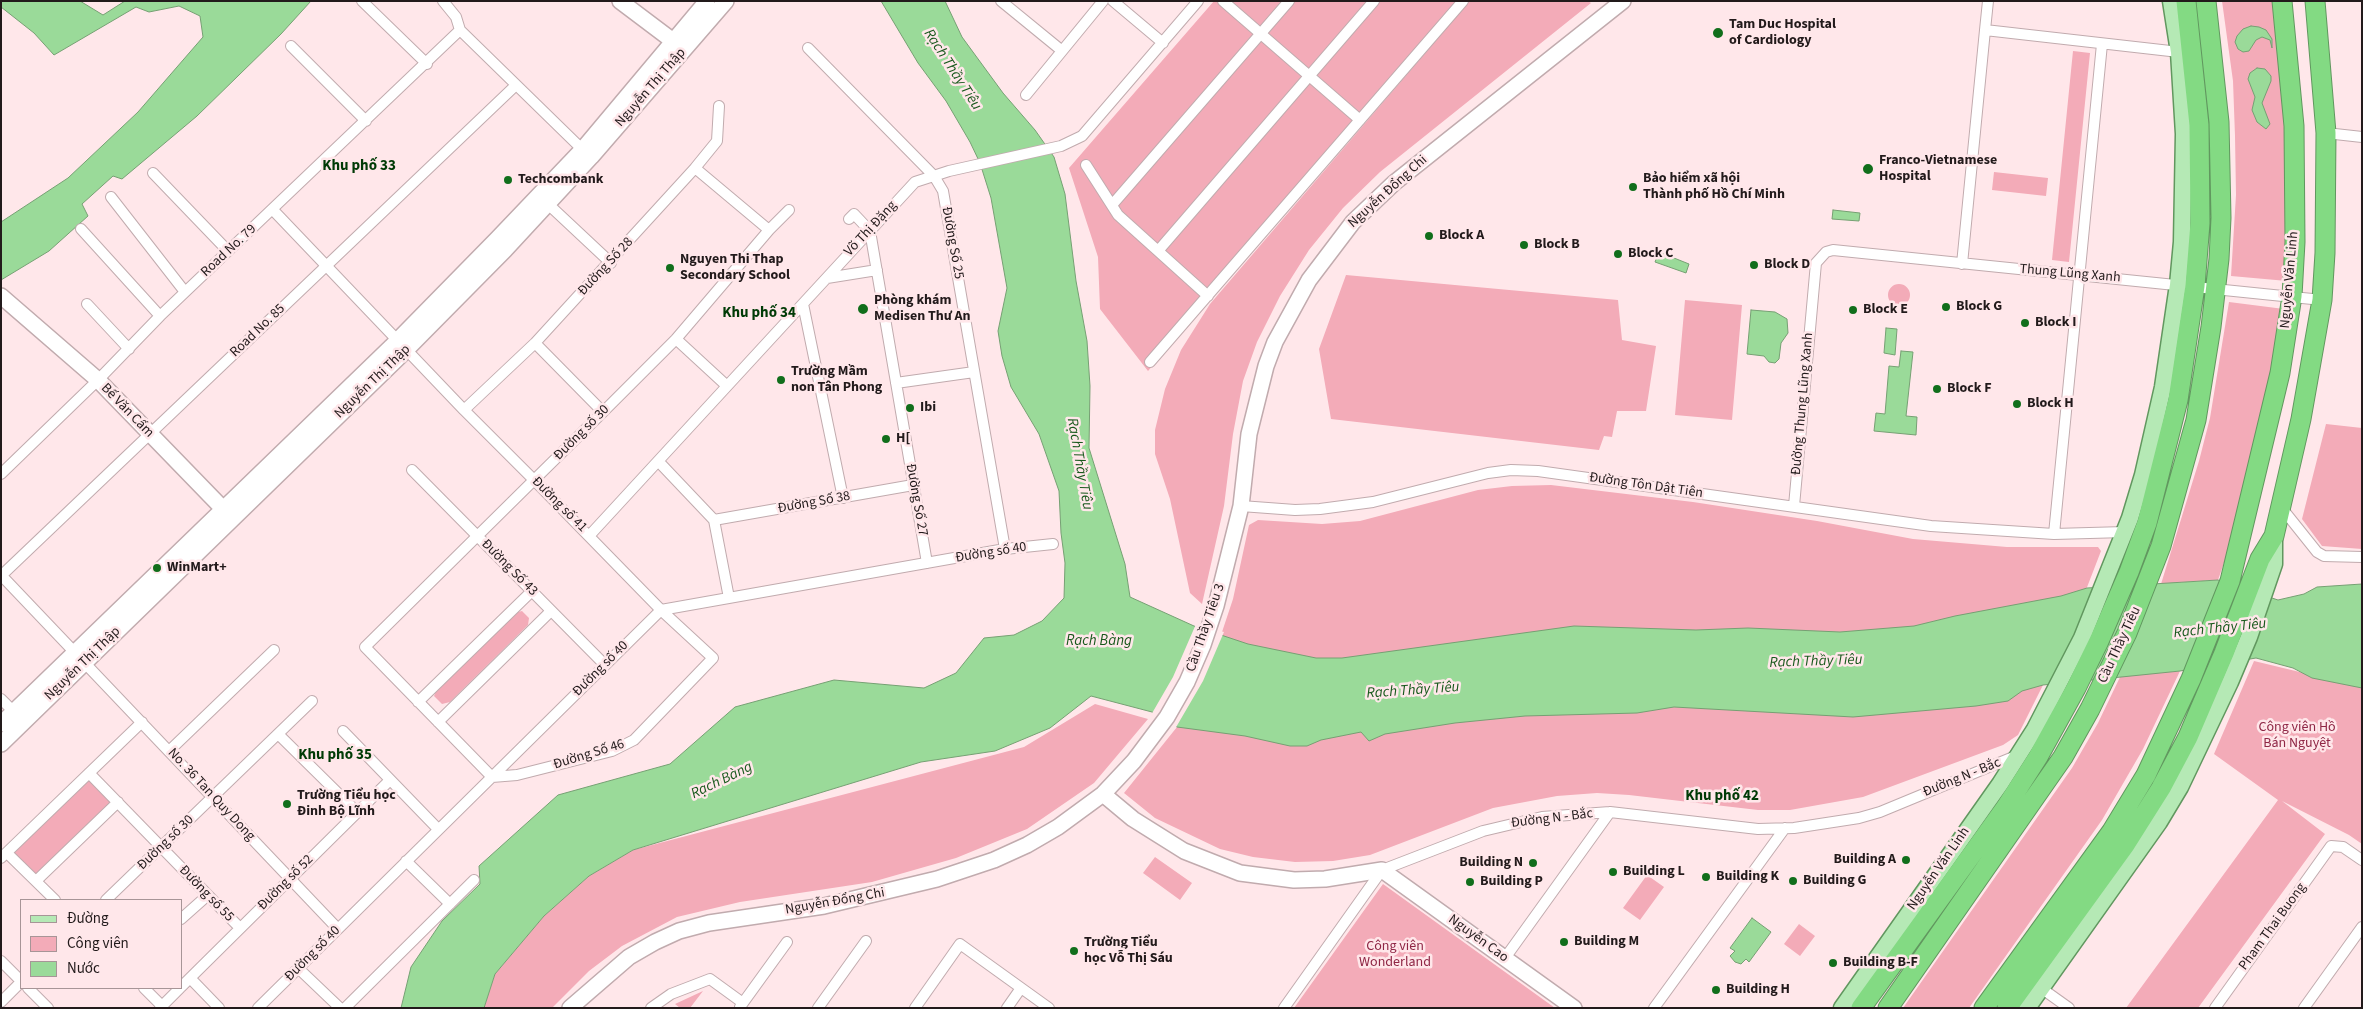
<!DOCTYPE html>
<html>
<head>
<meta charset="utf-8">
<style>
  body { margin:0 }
  #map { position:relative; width:2363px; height:1009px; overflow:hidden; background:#ffe7ea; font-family:"Source Sans 3",sans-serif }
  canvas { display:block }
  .frame { position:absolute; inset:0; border:2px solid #221a1b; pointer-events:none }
  .legend { position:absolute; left:20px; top:899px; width:162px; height:90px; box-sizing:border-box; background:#ffe7ea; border:1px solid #a79597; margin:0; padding:6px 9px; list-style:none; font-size:15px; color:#221a1b }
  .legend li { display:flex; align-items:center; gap:10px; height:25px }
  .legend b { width:25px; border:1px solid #a79597 }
</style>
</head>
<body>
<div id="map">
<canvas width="2363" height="1009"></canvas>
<div class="frame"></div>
<ul class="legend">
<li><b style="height:6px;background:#b5e9b5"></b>Đường</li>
<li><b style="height:14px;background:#f3abb8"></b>Công viên</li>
<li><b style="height:14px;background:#9ada99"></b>Nước</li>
</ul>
</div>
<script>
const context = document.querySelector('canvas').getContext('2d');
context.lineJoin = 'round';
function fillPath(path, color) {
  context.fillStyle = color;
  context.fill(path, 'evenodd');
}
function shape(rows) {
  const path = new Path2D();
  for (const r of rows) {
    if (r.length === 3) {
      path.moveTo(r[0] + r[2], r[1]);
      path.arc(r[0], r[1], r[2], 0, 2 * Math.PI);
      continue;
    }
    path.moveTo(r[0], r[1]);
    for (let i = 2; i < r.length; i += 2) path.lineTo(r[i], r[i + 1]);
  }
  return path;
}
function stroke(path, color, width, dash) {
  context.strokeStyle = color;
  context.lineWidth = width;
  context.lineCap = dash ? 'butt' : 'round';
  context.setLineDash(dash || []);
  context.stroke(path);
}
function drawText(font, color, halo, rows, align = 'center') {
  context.font = font + ' "Source Sans 3",sans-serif';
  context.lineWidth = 5;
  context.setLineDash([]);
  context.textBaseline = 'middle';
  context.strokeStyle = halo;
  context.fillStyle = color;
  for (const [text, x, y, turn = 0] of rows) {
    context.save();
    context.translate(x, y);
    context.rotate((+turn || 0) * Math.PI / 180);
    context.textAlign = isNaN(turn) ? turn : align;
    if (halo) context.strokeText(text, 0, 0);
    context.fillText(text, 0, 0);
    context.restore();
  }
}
fillPath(shape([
  [1214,1,1588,1,1591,3,1380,172,1343,208,1309,250,1280,296,1257,342,1243,381,1233,434,1224,506,1202,604,1190,593,1170,499,1155,454,1155,430,1165,389,1181,350,1210,304,1451,23,1148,371,1100,309,1098,257,1069,168],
  [2222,1,2274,1,2292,185,2287,281,2231,276,2236,195,2235,136,2233,81],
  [2073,51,2090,53,2069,262,2052,260],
  [1994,172,2048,178,2046,196,1992,190],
  [1346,275,1618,300,1622,340,1656,346,1646,411,1617,411,1612,437,1604,436,1599,450,1331,419,1319,349],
  [1899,295,11],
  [1685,300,1742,305,1732,420,1675,415],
  [2229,302,2284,309,2277,364,2236,528,2218,580,2161,584,2199,461,2210,418],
  [2326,424,2362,428,2362,549,2322,546,2302,519],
  [1551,485,1693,502,1817,521,1913,539,2007,547,2098,547,2101,551,2079,608,1950,628,1384,667,1215,653,1233,599,1249,525,1258,520,1322,524,1360,521,1478,490,1512,486],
  [522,611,529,618,528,625,450,702,442,704,434,696,437,689,514,613],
  [2254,661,2362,687,2362,844,2349,835,2282,801,2325,834,2198,1008,2126,1008,2278,800,2214,754],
  [2180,671,2143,749,2102,820,1969,1008,1903,1008,2072,768,2098,723,2121,675],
  [2043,685,2018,735,2003,745,1863,797,1790,810,1758,810,1629,795,1597,793,1557,796,1493,808,1370,855,1333,861,1295,862,1253,857,1220,849,1155,818,1124,793,1177,727],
  [1095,704,1148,719,1094,783,1027,829,956,858,872,882,740,902,677,917,622,946,589,971,552,1008,484,1008,495,974,544,916,589,876,633,850,1024,747],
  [90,777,113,800,35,876,12,852],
  [1155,857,1192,883,1180,900,1143,873],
  [1647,875,1664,887,1640,920,1623,908],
  [1383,884,1555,1008,1294,1008],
  [1799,924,1815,936,1800,956,1784,944],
  [703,991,690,1008,680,1008,675,1004]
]), '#f3abb8');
const water = shape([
  [1,1,80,1,103,15,125,1,311,1,281,34,197,116,122,179,113,176,82,204,88,216,49,251,1,280,1,222,68,178,138,112,203,37,200,16,179,6,149,12,136,7,54,55,34,33,1,7,1,1],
  [881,1,945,1,962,37,1003,93,1035,130,1054,157,1065,194,1076,281,1087,341,1090,386,1089,448,1125,564,1130,597,1194,626,1248,644,1316,658,1342,658,1574,626,1696,630,1748,628,1840,632,1914,626,1955,616,2061,596,2087,588,2218,580,2278,600,2304,594,2317,587,2362,584,2362,688,2312,678,2293,668,2256,658,2180,671,2043,685,2022,691,2008,701,1976,706,1853,717,1674,707,1637,713,1525,716,1455,723,1385,734,1369,741,1361,732,1321,740,1307,746,1290,746,1245,736,1177,727,1152,712,1091,696,1050,728,995,751,921,762,633,850,589,876,544,916,495,974,484,1008,401,1008,411,967,442,921,480,884,479,866,558,795,670,764,735,707,834,680,924,688,956,673,984,638,1014,635,1042,621,1064,598,1065,563,1061,533,1059,491,1039,434,1011,387,1002,356,998,331,1007,288,991,198,980,163,970,142,946,101,918,63,881,1],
  [2251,26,2259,27,2266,30,2272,39,2272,48,2270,40,2262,37,2256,40,2249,51,2243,52,2238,49,2235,42,2237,36,2243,29,2251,26],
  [2257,68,2265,69,2271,76,2271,81,2262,103,2270,124,2266,129,2257,122,2252,110,2255,97,2248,79,2250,73,2257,68],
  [1833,210,1860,213,1859,221,1832,219,1833,210],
  [1659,252,1689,264,1686,273,1655,262,1659,252],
  [1751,310,1775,312,1787,319,1788,333,1781,343,1779,359,1775,363,1769,362,1764,356,1747,354,1751,310],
  [1886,328,1897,329,1895,355,1884,353,1886,328],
  [1901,351,1913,352,1906,416,1917,417,1916,435,1874,431,1876,413,1885,414,1889,366,1899,367,1901,351],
  [1752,918,1771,932,1749,962,1746,959,1741,964,1735,962,1730,956,1735,951,1730,948,1752,918]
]);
fillPath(water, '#9ada99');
stroke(water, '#76a073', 1);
fillPath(shape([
  [1196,624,1224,632,1203,681,1175,729,1151,715,1173,677]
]), '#ffe7ea');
const street = shape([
  [362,1,427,64],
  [443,1,456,17,460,30],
  [1001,1,1061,50],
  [1113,1,1163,43],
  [1223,1,1360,120],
  [1988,1,1985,30,2179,52],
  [460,30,586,153],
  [291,46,366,121],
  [808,48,934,176,943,191,1005,549],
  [1026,95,1103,1],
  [2326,133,2362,137],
  [1086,165,1118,215,1208,296],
  [695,168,769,230],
  [153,173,228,251],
  [111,197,185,292],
  [548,204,611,263],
  [1112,205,1289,1],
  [273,210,464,410,534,480,661,610,713,658,634,740,612,751,517,775,492,777,365,647,534,480,603,412,676,339,769,230,789,210],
  [849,219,854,214,870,231,927,563],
  [81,229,160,316],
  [1158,251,1374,1],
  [1962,264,1985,30],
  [827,278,877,270],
  [87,304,129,349],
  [803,304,843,498],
  [676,339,727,386],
  [535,343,603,412],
  [1150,362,1463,1],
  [896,383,974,372],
  [464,410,535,343,695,168,717,141,719,106],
  [658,461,714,520,729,598],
  [412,470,605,665],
  [1,474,98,380,160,316,460,30],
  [1241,506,1295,510,1320,509,1373,502,1488,473,1511,470,1538,471,1931,526,2054,534,2125,532],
  [1794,506,1816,263,1826,252,1833,250,2322,300],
  [2281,507,2317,552,2324,556,2362,557],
  [714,520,913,485],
  [2054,534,2102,44],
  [589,536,915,182,949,171,1061,146,1082,136,1198,1],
  [1,575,338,929],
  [2,575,515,86],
  [1,699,14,712],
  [418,702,532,591],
  [438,722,551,611],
  [343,731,438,829],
  [278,734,357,812],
  [169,751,274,650],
  [89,773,240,928],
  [7,853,55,900],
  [1,858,142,722],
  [406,861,450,904],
  [36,881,118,802],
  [106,900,312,701],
  [181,919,208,895],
  [1505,958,1610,812],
  [1,961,21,981],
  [298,968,340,1008],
  [190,978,219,1008],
  [181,987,390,780],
  [28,988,48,1008],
  [144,988,162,1006],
  [2041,988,2069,1008],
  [1,1002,21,982],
  [740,1007,787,942],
  [160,1008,180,988],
  [258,1008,661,610,1005,549,1053,544],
  [345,1008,474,880],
  [651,1008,671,994,710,979,743,1003],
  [818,1008,866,941],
  [915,1008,960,944,1049,1008],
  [1007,1008,1021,988],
  [1284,1008,1382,870,1483,831,1542,817,1610,812,1758,829,1794,828,1859,818,1880,812,2018,755],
  [1654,1008,1785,828],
  [2215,1008,2331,846,2343,847,2362,860],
  [2304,1008,2362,927]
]);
const secondary = shape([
  [620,1,681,47],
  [1,296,98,380,229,515],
  [1,724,391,347,497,239,582,150,707,1],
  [1,744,400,356,505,250,591,157,726,1],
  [1103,794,1133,819,1184,851,1240,873,1294,880,1325,879,1382,870,1574,1008],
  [570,1008,629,957,655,942,679,931,709,923,824,906,937,879,994,860,1027,845,1058,827,1103,794,1134,761,1167,717,1187,682,1203,645,1216,606,1241,506,1249,434,1266,366,1275,342,1309,280,1353,222,1394,183,1623,1]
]);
const primary = shape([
  [1842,1008,2000,784,2035,729,2082,638,2130,518,2143,475,2163,387,2178,285,2182,242,2184,134,2179,52,2171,1],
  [2027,1008,2159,822,2180,787,2230,682,2249,637,2274,564,2274,536]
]);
const highway = shape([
  [1861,1008,2006,807,2038,757,2076,688,2099,641,2129,572,2147,523,2178,400,2195,286,2200,223,2199,125,2186,1],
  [1888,1008,2063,757,2090,709,2127,633,2161,546,2196,420,2211,327,2219,259,2221,218,2219,122,2206,1],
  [1984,1008,2112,831,2146,775,2191,679,2230,581,2280,373,2292,296,2295,242,2294,126,2282,1],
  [2007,1008,2125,845,2161,788,2188,737,2224,653,2260,559,2274,536,2301,419,2322,300,2325,253,2326,133,2315,1]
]);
stroke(street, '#c1abae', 12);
stroke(secondary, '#c1abae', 18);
stroke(primary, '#61975f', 19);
stroke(highway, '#61975f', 21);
stroke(street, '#fff', 10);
stroke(secondary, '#fff', 15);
stroke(primary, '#b5e9b5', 16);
stroke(highway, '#83da83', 19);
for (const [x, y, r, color] of [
  [1718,33,6,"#116e1b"],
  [1868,169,6,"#116e1b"],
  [508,180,5,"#116e1b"],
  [1633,187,5,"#116e1b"],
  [1429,236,5,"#116e1b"],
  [1524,245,5,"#116e1b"],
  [1618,254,5,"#116e1b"],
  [1754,265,5,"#116e1b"],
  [670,268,5,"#116e1b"],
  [1946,307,5,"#116e1b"],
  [863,309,6,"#116e1b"],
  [1853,310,5,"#116e1b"],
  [2025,323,5,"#116e1b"],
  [781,380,5,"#116e1b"],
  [1937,389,5,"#116e1b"],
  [2017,404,5,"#116e1b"],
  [910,408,5,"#116e1b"],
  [886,439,5,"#116e1b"],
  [157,568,5,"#116e1b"],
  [287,804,5,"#116e1b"],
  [1906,860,5,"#116e1b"],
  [1533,863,5,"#116e1b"],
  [1613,872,5,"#116e1b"],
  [1706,877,5,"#116e1b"],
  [1793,881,5,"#116e1b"],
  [1470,882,5,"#116e1b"],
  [1564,942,5,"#116e1b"],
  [1074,951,5,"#116e1b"],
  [1833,963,5,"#116e1b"],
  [1716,990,5,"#116e1b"]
]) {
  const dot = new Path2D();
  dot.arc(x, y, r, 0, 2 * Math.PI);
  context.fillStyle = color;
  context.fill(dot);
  stroke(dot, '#ffe7ea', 2);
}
drawText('bold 14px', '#221a1b', '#ffe7ea', [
  ["Tam Duc Hospital",1729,25],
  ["of Cardiology",1729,41],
  ["Franco-Vietnamese",1879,161],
  ["Hospital",1879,177],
  ["Bảo hiểm xã hội",1643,179],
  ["Thành phố Hồ Chí Minh",1643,195],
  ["Techcombank",518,180],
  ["Block A",1439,236],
  ["Block B",1534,245],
  ["Block C",1628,254],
  ["Nguyen Thi Thap",680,260],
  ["Secondary School",680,276],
  ["Block D",1764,265],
  ["Phòng khám",874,301],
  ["Medisen Thư An",874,317],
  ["Block G",1956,307],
  ["Block E",1863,310],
  ["Block I",2035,323],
  ["Trường Mầm",791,372],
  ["non Tân Phong",791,388],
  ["Block F",1947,389],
  ["Block H",2027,404],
  ["Ibi",920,408],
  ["H[",896,439],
  ["WinMart+",167,568],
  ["Trường Tiểu học",297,796],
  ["Đinh Bộ Lĩnh",297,812],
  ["Building A",1896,860,"right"],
  ["Building N",1523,863,"right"],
  ["Building L",1623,872],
  ["Building K",1716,877],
  ["Building G",1803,881],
  ["Building P",1480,882],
  ["Building M",1574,942],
  ["Trường Tiểu",1084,943],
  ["học Vỗ Thị Sáu",1084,959],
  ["Building B-F",1843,963],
  ["Building H",1726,990]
], 'left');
drawText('14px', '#221a1b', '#ffe7ea', [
  ["Nguyễn Thị Thập",651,88,-49],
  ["Nguyễn Đổng Chi",1388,192,-42],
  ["Võ Thị Đặng",871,229,-47],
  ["Đường Số 25",952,243,80],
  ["Road No. 79",229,251,-43],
  ["Đường Số 28",606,267,-47],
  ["Thung Lũng Xanh",2070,274,5],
  ["Nguyễn Văn Linh",2290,280,-85],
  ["Road No. 85",258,331,-44],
  ["Nguyễn Thị Thập",373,382,-44],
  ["Đường Thung Lũng Xanh",1803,404,-85],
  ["Bế Văn Cấm",127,411,46],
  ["Đường số 30",582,433,-45],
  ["Đường Tôn Dật Tiên",1646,486,8],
  ["Đường Số 27",916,500,80],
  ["Đường Số 38",814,503,-10],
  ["Đường số 41",559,505,45],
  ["Đường số 40",991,553,-9],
  ["Đường Số 43",509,568,45],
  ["Cầu Thầy Tiêu 3",1206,628,-71],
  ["Cầu Thầy Tiêu",2120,645,-65],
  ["Nguyễn Thị Thập",83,664,-44],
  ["Đường số 40",601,669,-45],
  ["Đường Số 46",589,755,-17],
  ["Đường N - Bắc",1962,778,-22],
  ["No. 36 Tan Quy Dong",211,795,47],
  ["Đường N - Bắc",1552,819,-7],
  ["Đường số 30",166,843,-44],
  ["Nguyễn Văn Linh",1939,869,-55],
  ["Đường số 52",286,883,-45],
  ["Đường số 55",206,894,46],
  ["Nguyễn Đổng Chi",835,902,-10],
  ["Pham Thai Buong",2273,927,-54],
  ["Nguyễn Cao",1478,939,36],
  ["Đường số 40",313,954,-45]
]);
drawText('14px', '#8f2645', '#ffe7ea', [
  ["Công viên Hồ",2297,728],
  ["Bán Nguyệt",2297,744],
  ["Công viên",1395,947],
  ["Wonderland",1395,963]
]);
drawText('italic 15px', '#18591c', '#ffe7ea', [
  ["Rạch Thầy Tiêu",952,70,57],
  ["Rạch Thầy Tiêu",1079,464,80],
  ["Rạch Thầy Tiêu",2220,629,-6],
  ["Rạch Bàng",1099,642],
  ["Rạch Thầy Tiêu",1816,662,-2],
  ["Rạch Thầy Tiêu",1413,691,-4],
  ["Rạch Bàng",722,781,-26]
]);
drawText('bold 15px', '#003b06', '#ffe7ea', [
  ["Khu phố 33",359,167],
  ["Khu phố 34",759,314],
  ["Khu phố 35",335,756],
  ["Khu phố 42",1722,797]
]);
</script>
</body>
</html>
